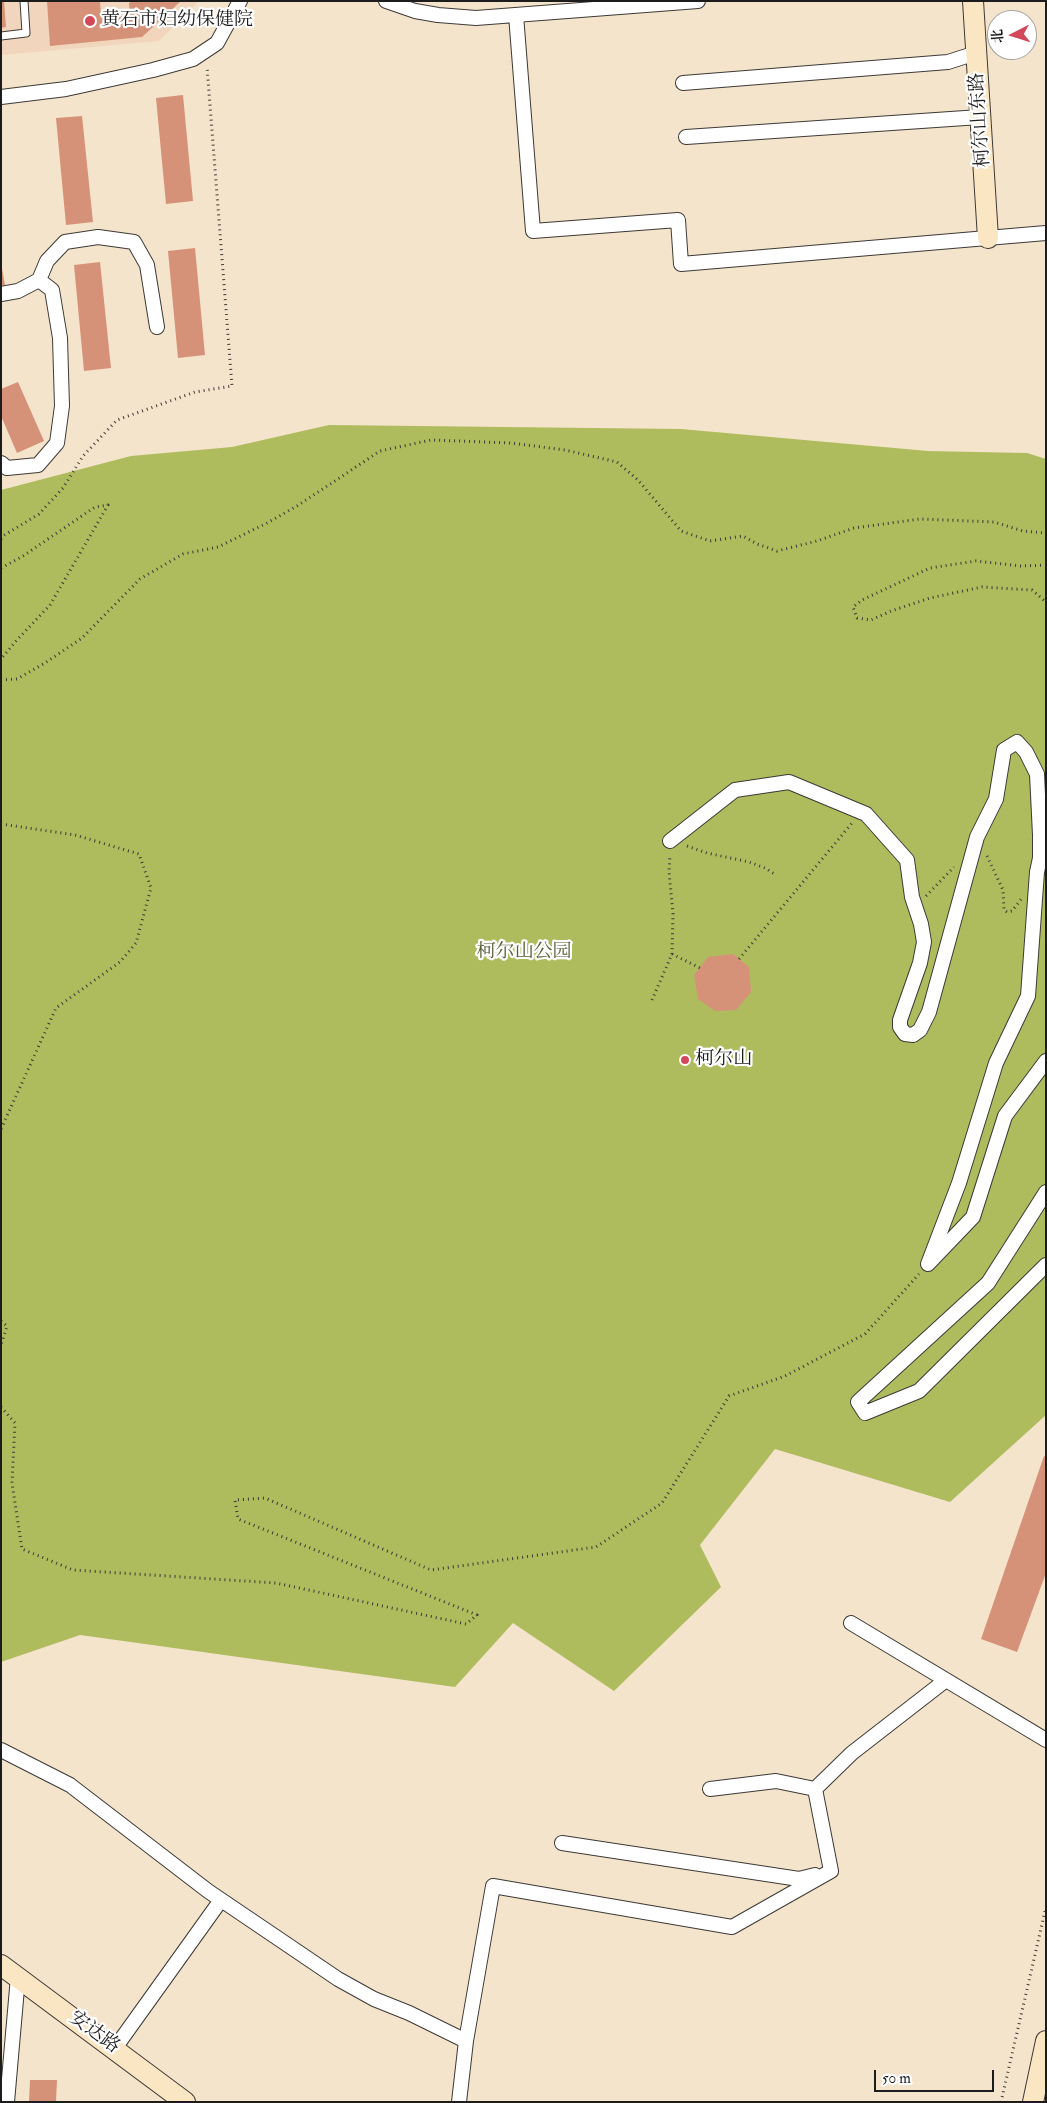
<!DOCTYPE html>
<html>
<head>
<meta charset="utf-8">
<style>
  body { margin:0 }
  #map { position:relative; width:1047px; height:2103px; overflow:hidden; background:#f5e4cc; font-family:"IM FELL Double Pica","Noto Serif SC",serif }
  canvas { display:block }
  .frame { position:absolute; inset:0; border:2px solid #1c1c1c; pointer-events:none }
  .north { position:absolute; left:987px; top:10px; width:50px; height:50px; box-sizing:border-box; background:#fff; border:1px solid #a4a4a4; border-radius:50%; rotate:265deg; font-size:14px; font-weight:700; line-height:20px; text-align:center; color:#1c1c1c }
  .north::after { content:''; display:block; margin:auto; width:18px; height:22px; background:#d1495b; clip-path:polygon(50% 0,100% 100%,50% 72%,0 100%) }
  .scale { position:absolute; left:874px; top:2070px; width:120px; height:22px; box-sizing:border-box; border:2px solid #1c1c1c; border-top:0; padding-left:6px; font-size:15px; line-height:18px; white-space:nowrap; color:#1c1c1c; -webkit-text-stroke:4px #fff; paint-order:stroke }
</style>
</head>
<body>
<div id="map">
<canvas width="1047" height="2103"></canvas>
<div class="frame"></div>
<div class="north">北</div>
<div class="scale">50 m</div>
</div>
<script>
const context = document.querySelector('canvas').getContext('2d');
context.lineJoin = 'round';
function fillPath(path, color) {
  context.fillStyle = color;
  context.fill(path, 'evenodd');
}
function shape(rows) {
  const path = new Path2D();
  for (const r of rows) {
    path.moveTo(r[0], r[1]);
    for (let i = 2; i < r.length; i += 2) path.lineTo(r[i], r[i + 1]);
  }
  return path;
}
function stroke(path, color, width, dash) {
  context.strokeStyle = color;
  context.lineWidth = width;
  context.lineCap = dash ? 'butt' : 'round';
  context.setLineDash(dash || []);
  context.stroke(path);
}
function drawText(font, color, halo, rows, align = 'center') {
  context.font = font + ' "IM FELL Double Pica","Noto Serif SC",serif';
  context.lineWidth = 4.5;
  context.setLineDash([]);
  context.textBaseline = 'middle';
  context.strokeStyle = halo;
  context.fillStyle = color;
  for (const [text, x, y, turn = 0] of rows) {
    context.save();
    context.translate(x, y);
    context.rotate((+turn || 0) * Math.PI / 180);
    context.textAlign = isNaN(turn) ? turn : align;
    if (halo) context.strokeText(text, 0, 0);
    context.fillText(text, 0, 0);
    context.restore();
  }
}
fillPath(shape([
  [1,1,199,1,159,41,1,55]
]), '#f1d5bd');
fillPath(shape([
  [329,425,681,429,928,451,1027,453,1046,459,1046,1415,950,1502,775,1449,700,1545,721,1587,614,1691,513,1623,455,1687,80,1635,1,1662,1,490,131,456,232,447]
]), '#afbc5e');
fillPath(shape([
  [1,1,4,1,6,27,1,28],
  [47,1,100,1,101,18,130,16,129,3,132,1,181,1,142,37,50,46],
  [183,95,193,201,166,204,156,98],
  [82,116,93,222,66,225,56,118],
  [195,248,205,355,178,358,168,251],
  [100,262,111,368,84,371,74,265],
  [1,263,5,285,1,286],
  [18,382,44,441,17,453,1,416,1,389],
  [733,954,749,967,751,992,736,1010,715,1011,698,999,694,975,708,957],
  [1044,1456,1046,1457,1046,1573,1017,1652,981,1639],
  [30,2080,57,2080,56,2102,29,2102]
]), '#d59278');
const lane = shape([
  [1,36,26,33,24,1]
]);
const street = shape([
  [386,1,415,11,438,15,476,18,698,1],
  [516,15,533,231,678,220,681,264,1046,233],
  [683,83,948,62,976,53],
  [1,97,66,89,153,70,193,59,217,43,240,1],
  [686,137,980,117],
  [1,294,18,291,39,280,47,261,65,242,98,237,134,242,147,265,157,327],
  [1,463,7,468,38,465,57,443,62,406,60,338,52,290,39,280],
  [670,841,735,790,789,782,866,814,907,860,912,897,921,924,924,942,920,963,900,1020,900,1027,905,1034,913,1035,920,1030,929,1012,977,837,996,799,1004,750,1017,742,1026,752,1037,774,1040,835,1040,858,1037,872,1028,996,996,1063,959,1183,928,1264,973,1217,1005,1116,1046,1061],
  [1046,1192,988,1283,858,1402,865,1413,919,1391,1046,1265],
  [851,1623,1046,1740],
  [1,1750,70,1785,208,1891,338,1979,374,1999,409,2013,466,2041,459,2102],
  [710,1789,776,1781,815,1789],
  [562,1843,799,1879,815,1875],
  [466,2041,493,1886,732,1927,831,1871,815,1789,852,1753,946,1680],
  [115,2048,221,1900],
  [7,2102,18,1977]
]);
const secondary = shape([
  [973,1,988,238],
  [1,1965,185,2102],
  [1033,2102,1046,2041]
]);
stroke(lane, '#3d3a36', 9);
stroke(street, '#3d3a36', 16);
stroke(secondary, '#3d3a36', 22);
stroke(shape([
  [1,539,3,536,39,514,63,488,83,456,117,420,195,392,232,386,207,67],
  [1046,565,1021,566,976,561,930,568,862,600,853,607,857,618,871,620,891,611,930,598,982,587,1032,590,1046,602],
  [1,568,23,556,95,507,108,505,50,605,16,641,1,659],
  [1,680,17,679,45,663,82,638,140,579,183,554,218,547,267,523,297,506,380,451,431,440,511,443,565,450,617,462,638,480,681,531,710,541,743,536,757,544,777,551,817,541,854,528,920,519,994,522,1023,531,1046,533],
  [1,824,75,835,139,854,151,888,136,943,120,962,56,1008,1,1129],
  [687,846,707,853,749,862,765,868,776,875],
  [987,856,1003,890,1004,910,1007,912,1012,911,1022,898],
  [926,896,954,867],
  [672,954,700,968],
  [739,959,852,823],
  [652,1000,672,954,673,914,669,872,670,855],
  [1,1321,7,1326,1,1345],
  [1,1407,15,1423,12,1483,22,1549,73,1570,276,1583,466,1624,477,1615,238,1519,235,1500,265,1498,431,1570,596,1547,662,1503,729,1396,785,1376,865,1334,919,1274],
  [1001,2102,1046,1907]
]), '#3d3a36', 3, [1, 4]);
stroke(lane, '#fff', 7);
stroke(street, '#fff', 14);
stroke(secondary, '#fbe6c4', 20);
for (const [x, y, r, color] of [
  [90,21,6,"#d1495b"],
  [685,1060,5,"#d1495b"]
]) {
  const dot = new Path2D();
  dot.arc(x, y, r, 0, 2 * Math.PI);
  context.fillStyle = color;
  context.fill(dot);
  stroke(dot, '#fff', 2);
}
drawText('19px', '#1c1c1c', '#fff', [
  ["黄石市妇幼保健院",101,21],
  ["柯尔山",695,1060]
], 'left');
drawText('19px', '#1c1c1c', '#fff', [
  ["柯尔山东路",981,120,-94],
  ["安达路",94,2033,36]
]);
drawText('19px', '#575c36', '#fff', [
  ["柯尔山公园",524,953]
]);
</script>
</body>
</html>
